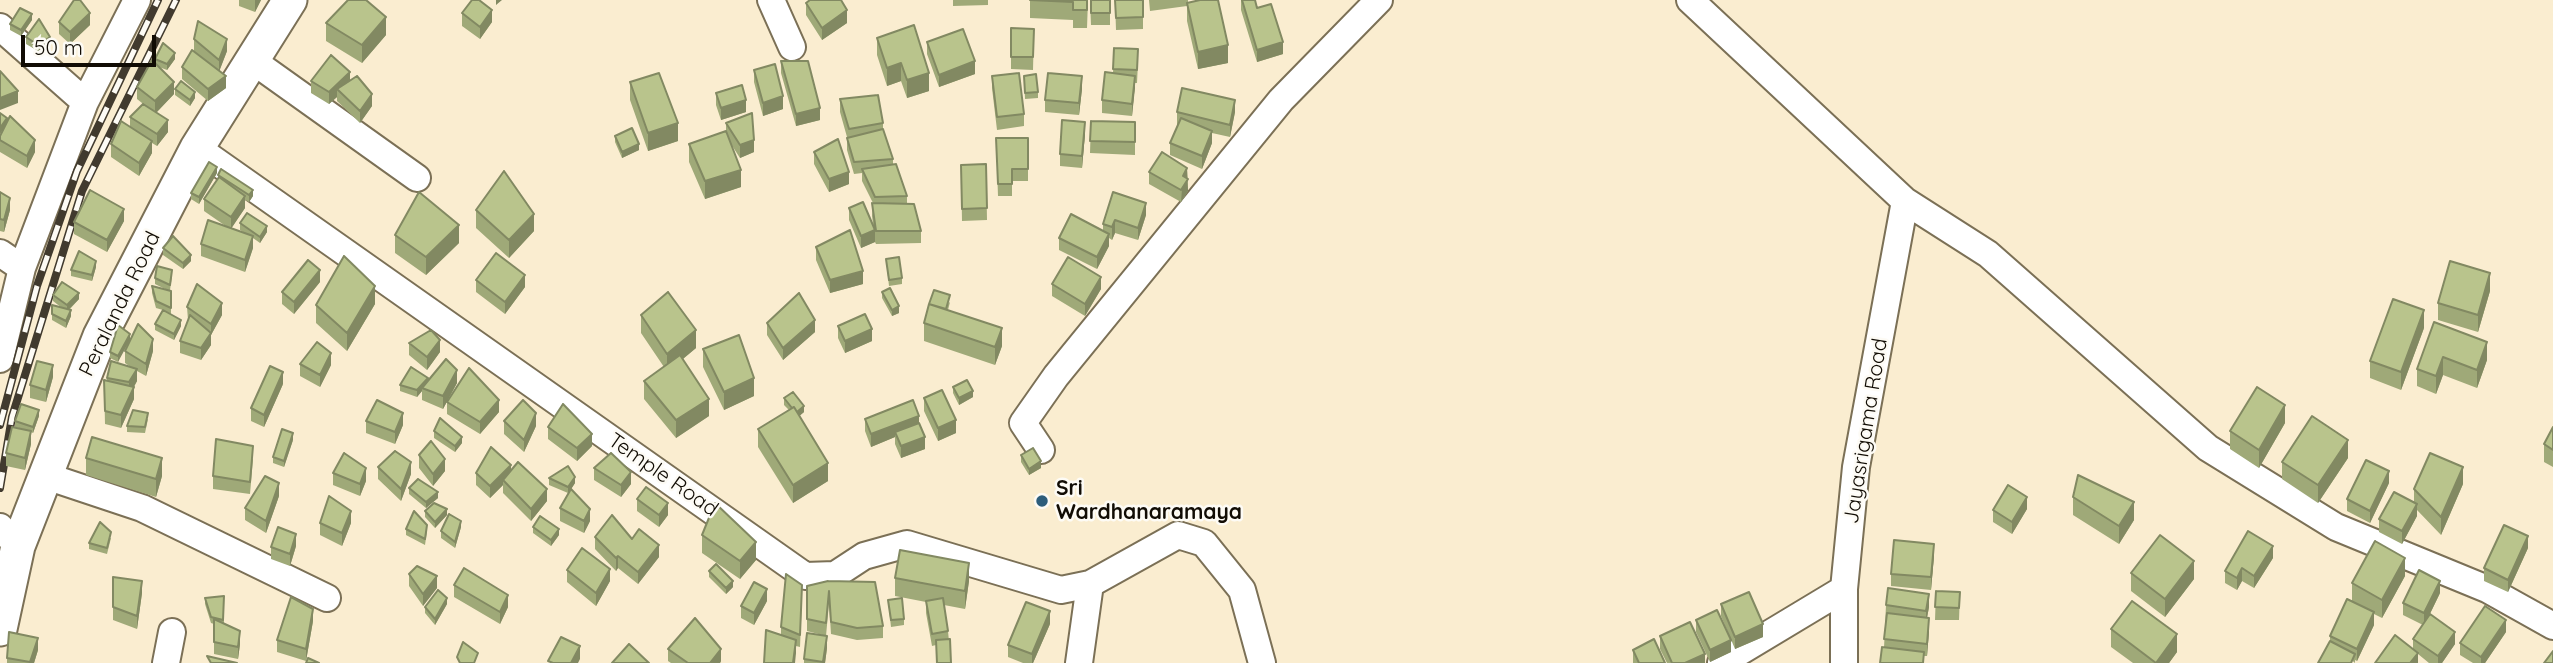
<!DOCTYPE html>
<html>
<head>
<meta charset="utf-8">
<style>
  body { margin:0 }
  #map { position:relative; width:2553px; height:663px; overflow:hidden; background:#faedd0; font-family:Quicksand,sans-serif }
  canvas { display:block }
  .scale { position:absolute; left:21px; top:35px; width:135px; height:32px; box-sizing:border-box; border:4px solid #110c04; border-top:0; padding-left:9px; font-size:21px; line-height:24px; white-space:nowrap; color:#110c04; -webkit-text-stroke:5px #fdfbf5; paint-order:stroke }
</style>
</head>
<body>
<div id="map">
<canvas width="2553" height="663"></canvas>
<div class="scale">50 m</div>
</div>
<script>
const context = document.querySelector('canvas').getContext('2d');
context.lineJoin = 'round';
function shape(rows) {
  const path = new Path2D();
  for (const r of rows) {
    path.moveTo(r[0], r[1]);
    for (let i = 2; i < r.length; i += 2) path.lineTo(r[i], r[i + 1]);
  }
  return path;
}
function stroke(path, color, width, dash) {
  context.strokeStyle = color;
  context.lineWidth = width;
  context.lineCap = dash ? 'butt' : 'round';
  context.setLineDash(dash || []);
  context.stroke(path);
}
function fillPath(path, color) {
  context.fillStyle = color;
  context.fill(path, 'evenodd');
}
function drawText(font, color, halo, rows, align = 'center') {
  context.font = font + ' Quicksand,sans-serif';
  context.lineWidth = 5;
  context.setLineDash([]);
  context.textBaseline = 'middle';
  context.strokeStyle = halo;
  context.fillStyle = color;
  for (const [text, x, y, turn = 0] of rows) {
    context.save();
    context.translate(x, y);
    context.rotate((+turn || 0) * Math.PI / 180);
    context.textAlign = isNaN(turn) ? turn : align;
    if (halo) context.strokeText(text, 0, 0);
    context.fillText(text, 0, 0);
    context.restore();
  }
}
const minor = shape([
  [771,0,792,47],
  [1690,0,1905,201,1988,254,2208,448,2336,527,2487,589,2553,626],
  [0,27,85,102],
  [253,61,417,178],
  [197,148,805,576,835,575,864,556,907,544,1061,590,1090,584,1178,535,1204,543,1242,590,1262,663],
  [0,253,22,268],
  [0,359,22,268,85,102,137,0],
  [1041,450,1023,423,1056,376,1281,100,1379,0],
  [46,476,142,508,327,598],
  [0,527,18,546],
  [166,663,172,632],
  [1079,663,1090,584],
  [1721,663,1844,589],
  [1844,663,1844,589,1856,467,1905,201]
]);
const major = shape([
  [0,629,18,546,100,336,197,148,290,0]
]);
stroke(minor, '#7b7056', 30);
stroke(major, '#7b7056', 37);
stroke(minor, '#fff', 26);
stroke(major, '#fff', 33);
const rail = shape([
  [0,425,37,286,77,171,158,0],
  [0,488,12,417,82,191,176,0]
]);
stroke(rail, '#413a2e', 8);
stroke(rail, '#fdfbf5', 5, [16]);
fillPath(shape([
  [239,0,261,0,255,12,239,6],
  [953,0,988,0,988,5,953,6],
  [1030,0,1088,0,1087,28,1073,28,1073,20,1030,18],
  [1090,0,1110,0,1110,25,1091,25],
  [1115,0,1143,0,1143,29,1116,30],
  [1149,0,1188,0,1188,3,1228,63,1198,69,1187,21,1187,6,1150,11],
  [1241,0,1255,0,1257,8,1283,54,1257,62,1241,10],
  [806,3,847,23,822,40,806,15],
  [462,13,492,22,480,39,462,26],
  [32,20,21,36,10,30,10,24],
  [59,22,90,25,70,44,59,34],
  [326,23,386,35,362,63,326,41],
  [1034,29,1033,70,1011,69,1011,57],
  [26,37,50,43,38,51,26,44],
  [877,38,929,91,907,98,901,81,887,86,877,55],
  [194,39,227,51,219,71,226,88,208,101,182,79,182,67,194,51],
  [927,42,975,74,939,87,927,54],
  [1114,48,1138,62,1137,83,1135,83,1132,116,1102,113,1102,100,1113,73],
  [155,59,175,59,167,70,159,67,174,94,156,113,168,132,157,146,152,143,152,153,139,176,111,157,111,144,130,127,130,117,147,107,137,99,137,87,155,64],
  [781,61,820,120,796,126,781,73],
  [754,70,783,109,763,116,754,82],
  [992,76,1024,114,1024,126,997,130,992,88],
  [1024,76,1038,92,1038,98,1025,99],
  [350,80,372,106,360,123,337,101,337,97,329,104,311,93,311,81],
  [630,82,678,141,648,151,630,100],
  [175,89,195,98,190,106,175,95],
  [1082,89,1079,115,1045,112,1045,100],
  [716,93,746,112,721,120,716,105],
  [840,99,883,123,883,129,893,159,893,165,907,196,907,204,921,231,921,243,876,244,875,242,861,248,849,220,849,208,873,224,872,216,873,203,862,181,862,173,854,174,847,150,847,137,840,112],
  [1177,112,1235,112,1230,137,1212,133,1212,143,1202,169,1170,155,1170,143,1178,125,1177,125],
  [1091,121,1135,122,1135,155,1090,153],
  [7,123,35,152,27,168,0,152,0,136],
  [726,123,754,152,740,158,731,144,741,187,705,199,689,162,689,144,726,131],
  [1085,134,1082,168,1060,166,1060,154],
  [615,136,639,150,622,158,615,142],
  [996,138,1028,138,1028,181,1012,181,1012,196,998,196],
  [814,152,849,184,829,192,814,164],
  [986,164,987,220,962,221,961,165],
  [1187,168,1188,191,1181,202,1149,184,1149,172],
  [217,173,199,204,191,199,191,193],
  [218,175,253,196,249,202,245,200,245,208,231,228,245,233,240,230,240,223,267,232,260,243,253,238,253,248,245,272,201,256,201,244,227,227,204,211,204,199,218,178],
  [0,192,10,210,4,232,0,231],
  [1113,192,1146,215,1138,240,1115,233,1112,240,1109,238,1109,246,1097,269,1059,250,1059,238,1103,231,1103,224],
  [476,210,534,231,509,258,476,228],
  [124,221,107,252,74,234,74,222],
  [395,235,459,243,426,275,395,253],
  [816,247,863,284,830,293,816,260],
  [163,248,191,261,183,269,163,255],
  [886,259,902,278,902,284,889,286],
  [96,267,92,281,71,276,71,270],
  [172,276,170,290,171,291,171,314,164,311,181,326,174,340,155,330,155,324,163,310,156,308,152,293,152,286,167,290,155,284,155,278],
  [476,280,525,287,505,314,476,292],
  [320,282,294,314,282,304,282,292],
  [1052,284,1101,289,1085,316,1052,296],
  [2490,291,2478,332,2438,320,2438,303],
  [882,292,899,313,892,316,882,298],
  [53,295,79,299,70,309,71,316,66,328,52,320,52,305,62,308,53,301],
  [950,302,948,310,1002,346,995,365,924,341,924,323],
  [375,304,347,351,316,323,316,305],
  [187,307,222,315,211,335,211,345,201,360,180,353,180,341,188,320],
  [641,315,696,348,683,359,709,416,676,438,644,399,644,381,664,367,641,333],
  [2434,322,2487,360,2477,388,2443,375,2436,394,2417,386,2417,369],
  [767,323,815,332,783,360,767,335],
  [838,326,872,341,845,353,838,338],
  [2424,328,2401,390,2370,378,2370,361],
  [130,334,118,362,110,358,110,352],
  [409,343,440,352,427,370,409,355],
  [703,349,754,396,724,410,703,367],
  [125,351,153,351,146,376,137,371,137,381,134,387,134,399,121,428,105,424,104,380,107,381,107,378,132,368,125,363],
  [300,364,331,365,320,387,300,376],
  [53,377,46,402,30,398,30,385],
  [428,381,457,383,443,409,422,400,422,391,417,397,400,391,400,385],
  [283,384,264,427,251,421,251,408],
  [953,387,973,397,959,405,953,393],
  [784,398,804,412,799,416,828,481,793,503,758,447,758,429,789,410,784,405],
  [924,398,956,433,938,441,924,411],
  [447,402,499,412,480,434,447,414],
  [39,416,33,433,31,432,31,444,25,470,6,466,6,453,23,429,15,427,15,421],
  [148,419,145,433,127,432,127,426],
  [865,419,919,423,925,449,901,458,895,444,895,437,871,447,865,431],
  [366,421,403,425,395,444,366,433],
  [504,421,536,426,524,452,504,434],
  [2285,423,2259,468,2230,449,2230,431],
  [548,427,592,446,577,461,548,439],
  [2553,427,2553,467,2544,462,2544,444],
  [434,431,462,443,455,452,434,438],
  [293,440,284,467,273,463,273,457],
  [419,455,445,471,433,486,419,468],
  [1021,455,1041,468,1029,475,1021,462],
  [86,458,162,476,156,497,86,475],
  [2348,458,2318,503,2282,479,2282,462],
  [253,459,250,494,213,489,213,476],
  [378,467,411,474,401,501,378,479],
  [594,468,631,484,621,497,594,480],
  [511,471,547,501,531,521,503,493,503,485,490,498,476,485,476,473],
  [333,473,366,481,360,496,333,485],
  [549,478,575,483,571,489,590,521,584,533,560,521,560,508,568,493,549,485],
  [2389,483,2370,523,2347,511,2347,499],
  [2463,484,2441,535,2417,510,2417,516,2402,544,2379,532,2379,519,2414,503,2414,489],
  [409,488,438,498,426,508,409,494],
  [279,496,266,533,245,520,245,508],
  [2073,497,2134,520,2119,544,2073,515],
  [637,499,668,515,659,527,637,511],
  [2027,509,2012,534,1993,522,1993,510],
  [425,511,447,515,435,528,425,517],
  [320,523,351,523,342,546,320,535],
  [461,527,455,548,441,538,441,531],
  [533,527,559,535,551,546,533,533],
  [406,529,427,531,425,545,406,535],
  [702,535,756,560,740,579,702,553],
  [595,537,632,539,659,557,638,584,618,568,616,571,595,549],
  [111,538,107,554,89,549,89,543],
  [296,546,290,566,271,559,271,547],
  [2528,548,2508,592,2484,581,2484,568],
  [1934,556,1931,590,1891,586,1891,574],
  [2273,558,2254,588,2242,581,2237,590,2225,583,2225,571],
  [567,570,610,581,596,606,567,582],
  [709,571,733,587,726,594,709,577],
  [2131,573,2194,579,2165,617,2131,591],
  [409,574,437,588,423,606,409,586],
  [2405,576,2382,618,2374,614,2374,625,2357,661,2355,660,2355,663,2330,641,2330,636,2359,605,2352,601,2352,583],
  [895,578,969,581,965,609,944,605,948,631,951,663,936,663,936,645,932,646,926,613,926,602,895,596],
  [454,585,508,607,500,624,454,597],
  [807,586,883,626,883,638,857,640,831,634,829,603,826,636,807,631],
  [1936,591,1960,592,1959,620,1935,620],
  [142,593,137,629,113,620,113,607],
  [2440,593,2428,618,2455,644,2442,663,2429,663,2418,654,2418,663,2413,649,2413,639,2423,625,2403,615,2403,603],
  [224,596,224,624,240,644,238,659,214,654,214,624,211,623,205,604,205,598],
  [802,598,800,647,796,646,796,653,781,635,781,627],
  [888,600,904,619,904,625,891,627],
  [767,601,754,625,741,618,741,606],
  [447,604,435,625,425,613,425,607],
  [1721,604,1763,637,1735,649,1721,616],
  [1886,605,1929,607,1927,618,1929,631,1927,656,1924,656,1924,663,1884,648],
  [1696,620,1731,652,1710,662,1696,632],
  [313,621,306,661,277,652,277,640],
  [1050,624,1033,663,1023,663,1008,657,1008,645],
  [2111,629,2177,652,2169,663,2133,663,2111,647],
  [2506,632,2485,663,2473,663,2460,655,2460,643],
  [1660,636,1705,663,1667,663,1660,649],
  [827,648,825,663,804,663,804,659],
  [668,649,721,661,720,663,671,663,668,661],
  [38,650,34,663,7,663,7,658],
  [1633,650,1665,663,1633,663]
]), '#9fa978');
fillPath(shape([
  [255,0,261,0,255,12],
  [496,0,502,0,496,5],
  [492,10,492,22,480,39,480,27],
  [847,10,847,23,822,40,822,28],
  [90,13,90,25,70,44,70,32],
  [32,14,32,20,21,36,21,30],
  [386,17,386,35,362,63,362,45],
  [50,37,50,43,38,51,38,45],
  [227,39,227,51,219,72,219,60],
  [1283,42,1283,54,1257,62,1257,50],
  [1228,45,1228,63,1198,69,1198,52],
  [175,53,175,59,167,70,167,64],
  [975,61,975,74,939,87,939,75],
  [901,63,901,81,887,86,887,68],
  [350,72,350,84,337,89,337,97,329,104,329,92],
  [929,73,929,91,907,98,907,80],
  [226,76,226,88,208,101,208,89],
  [1082,76,1082,89,1079,115,1079,103],
  [1135,76,1135,88,1132,116,1132,104],
  [174,82,174,94,155,114,155,101],
  [18,91,18,103,0,110,0,98],
  [195,92,195,98,190,106,190,100],
  [372,94,372,106,360,123,360,111],
  [783,96,783,109,763,116,763,103],
  [746,100,746,112,721,120,721,108],
  [1235,100,1235,112,1230,137,1230,125],
  [820,108,820,120,796,126,796,114],
  [7,118,7,124,0,134,0,128],
  [168,120,168,132,157,146,157,134],
  [1085,122,1085,134,1082,168,1082,156],
  [678,123,678,141,648,151,648,133],
  [1212,131,1212,143,1202,169,1202,156],
  [35,140,35,152,27,168,27,156],
  [754,140,754,152,740,158,740,145],
  [152,141,152,153,139,176,139,163],
  [639,144,639,150,622,158,622,152],
  [217,167,217,173,199,204,199,197],
  [1187,168,1188,191,1181,202,1183,176],
  [741,170,741,187,705,199,705,181],
  [849,172,849,184,829,192,829,179],
  [253,190,253,196,249,202,249,195],
  [245,196,245,208,231,229,231,217],
  [10,198,10,210,4,232,4,220],
  [1146,203,1146,215,1138,240,1138,228],
  [124,209,124,221,107,252,107,240],
  [534,214,534,231,509,258,509,240],
  [1115,220,1115,233,1112,240,1112,227],
  [459,225,459,243,426,275,426,257],
  [267,226,267,232,260,243,260,237],
  [875,230,875,242,861,248,861,236],
  [1109,234,1109,246,1097,269,1097,257],
  [253,236,253,248,245,272,245,260],
  [191,255,191,261,183,269,183,263],
  [96,261,96,267,92,281,92,275],
  [320,270,320,282,294,314,294,302],
  [863,271,863,284,830,293,830,280],
  [2490,273,2490,291,2478,332,2478,315],
  [525,275,525,287,505,314,505,302],
  [1101,277,1101,289,1085,316,1085,304],
  [375,286,375,304,347,351,347,333],
  [79,293,79,299,67,311,67,305],
  [222,303,222,315,211,335,211,345,201,360,201,348,211,333,211,324],
  [899,306,899,313,892,316,892,310],
  [71,310,71,316,66,328,66,321],
  [2424,310,2424,328,2401,390,2401,372],
  [181,320,181,326,174,340,174,334],
  [815,320,815,332,783,360,783,348],
  [1002,328,1002,346,995,365,995,347],
  [872,329,872,341,845,353,845,341],
  [696,330,696,348,667,372,667,354],
  [130,334,130,340,118,362,118,356],
  [153,339,153,351,146,376,146,364],
  [440,340,440,352,427,370,427,357],
  [2487,342,2487,360,2477,388,2477,370],
  [331,353,331,365,320,387,320,375],
  [2443,357,2443,375,2436,394,2436,376],
  [53,365,53,377,46,402,46,390],
  [137,369,137,381,129,395,129,382],
  [457,370,457,383,443,409,443,396],
  [283,372,283,384,264,427,264,415],
  [428,378,428,384,422,388,422,391,417,397,417,390],
  [754,378,754,396,724,410,724,392],
  [134,387,134,399,121,428,121,415],
  [973,391,973,397,959,405,959,398],
  [709,399,709,416,676,438,676,420],
  [499,400,499,412,480,434,480,422],
  [2285,405,2285,423,2259,468,2259,450],
  [804,406,804,412,796,419,796,413],
  [39,410,39,416,33,433,33,427],
  [403,413,403,425,395,444,395,432],
  [536,413,536,426,524,452,524,440],
  [919,416,919,428,895,432,895,437,871,447,871,434],
  [956,420,956,433,938,441,938,428],
  [31,431,31,444,25,470,25,458],
  [293,433,293,440,284,467,284,461],
  [592,434,592,446,577,461,577,448],
  [462,437,462,443,455,452,455,446],
  [925,437,925,449,901,458,901,446],
  [2348,440,2348,458,2318,503,2318,485],
  [162,458,162,476,156,497,156,479],
  [445,459,445,471,433,486,433,474],
  [1041,461,1041,468,1029,475,1029,469],
  [411,462,411,474,401,501,401,489],
  [828,463,828,481,793,503,793,485],
  [511,465,511,477,503,480,503,485,490,498,490,486],
  [2463,467,2463,484,2441,535,2441,517],
  [366,468,366,481,360,496,360,484],
  [2389,471,2389,483,2370,523,2370,511],
  [631,472,631,484,621,497,621,485],
  [575,477,575,483,568,494,568,487],
  [279,483,279,496,266,533,266,521],
  [547,489,547,501,531,521,531,509],
  [438,492,438,498,426,508,426,502],
  [2027,497,2027,509,2012,534,2012,522],
  [2134,502,2134,520,2119,544,2119,526],
  [668,503,668,515,659,527,659,515],
  [2417,504,2417,516,2402,544,2402,531],
  [447,509,447,515,435,528,435,522],
  [590,509,590,521,584,533,584,521],
  [351,511,351,523,342,546,342,533],
  [461,521,461,527,455,548,455,542],
  [559,529,559,535,551,546,551,540],
  [296,534,296,546,290,566,290,554],
  [2528,536,2528,548,2508,592,2508,580],
  [756,542,756,560,740,579,740,561],
  [1934,544,1934,556,1931,590,1931,577],
  [659,545,659,557,638,584,638,572],
  [2273,546,2273,558,2254,588,2254,576],
  [618,556,618,568,616,571,616,558],
  [2405,558,2405,576,2382,618,2382,600],
  [2194,561,2194,579,2165,617,2165,599],
  [969,563,969,581,965,609,965,591],
  [2242,568,2242,581,2237,590,2237,578],
  [610,569,610,581,596,606,596,593],
  [437,576,437,588,423,606,423,594],
  [142,581,142,593,137,629,137,616],
  [733,581,733,587,726,594,726,588],
  [2440,581,2440,593,2424,626,2424,613],
  [767,589,767,601,754,625,754,613],
  [1929,594,1929,607,1926,623,1926,611],
  [508,595,508,607,500,624,500,612],
  [447,598,447,604,435,625,435,619],
  [313,609,313,621,306,661,306,649],
  [1050,611,1050,624,1033,663,1032,663,1032,654],
  [2374,612,2374,625,2357,661,2357,649],
  [1929,618,1929,631,1927,656,1927,644],
  [2506,620,2506,632,2485,663,2481,663,2481,657],
  [1763,624,1763,637,1735,649,1735,637],
  [240,631,240,644,238,659,238,647],
  [2455,632,2455,644,2442,663,2438,663,2438,656],
  [2177,634,2177,652,2169,663,2156,663],
  [827,636,827,648,825,663,823,663],
  [38,638,38,650,34,663,30,663],
  [796,640,796,653,795,663,793,663],
  [1731,640,1731,652,1710,662,1710,650],
  [580,646,580,659,578,663,571,663],
  [721,649,721,661,720,663,710,663],
  [2418,653,2418,663,2410,663],
  [1705,654,1705,663,1685,663]
]), '#828962');
const building = shape([
  [74,0,80,0,90,13,70,32,59,22,74,0],
  [348,0,366,0,386,17,362,45,326,23,348,0],
  [472,0,479,0,492,10,480,27,462,13,472,0],
  [810,0,841,0,847,10,822,28,806,3,810,0],
  [1030,0,1087,0,1087,10,1073,10,1073,2,1030,0],
  [1091,0,1110,0,1110,13,1091,13,1091,0],
  [1115,0,1143,0,1143,17,1116,18,1115,0],
  [1200,0,1218,0,1228,45,1198,52,1187,3,1200,0],
  [1242,0,1255,0,1257,8,1271,4,1283,42,1257,50,1242,0],
  [20,8,32,14,21,30,10,24,20,8],
  [39,19,50,37,38,45,26,37,39,19],
  [198,21,227,39,219,60,194,39,198,21],
  [914,25,929,73,907,80,901,63,887,68,877,38,914,25],
  [1011,28,1034,29,1033,57,1011,57,1011,28],
  [963,29,975,61,939,75,927,42,963,29],
  [163,43,175,53,167,64,155,59,163,43],
  [1114,48,1138,49,1137,70,1113,69,1114,48],
  [192,50,226,76,208,89,182,67,192,50],
  [331,55,350,72,329,92,311,81,331,55],
  [152,60,174,82,155,101,137,87,152,60],
  [781,61,808,61,820,108,796,114,781,61],
  [775,64,783,96,763,103,754,70,775,64],
  [0,71,18,91,0,98,0,71],
  [1105,72,1135,76,1132,104,1102,100,1105,72],
  [659,73,678,123,648,133,630,82,659,73],
  [1019,73,1024,114,997,117,992,76,1019,73],
  [1048,73,1082,76,1079,103,1045,100,1048,73],
  [1036,74,1038,92,1025,93,1024,76,1036,74],
  [357,76,372,94,360,111,337,89,357,76],
  [181,81,195,92,190,100,175,89,181,81],
  [742,85,746,100,721,108,716,93,742,85],
  [1182,88,1235,100,1230,125,1177,112,1182,88],
  [878,95,883,123,849,129,840,99,878,95],
  [143,104,168,120,157,134,130,117,143,104],
  [0,113,7,118,0,128,0,113],
  [752,113,754,140,740,145,726,123,752,113],
  [10,116,35,140,27,156,0,140,0,136,10,116],
  [1181,118,1212,131,1202,156,1170,143,1181,118],
  [1062,120,1085,122,1082,156,1060,154,1062,120],
  [121,121,152,141,139,163,111,144,121,121],
  [1091,121,1135,122,1135,142,1090,141,1091,121],
  [632,128,639,144,622,152,615,136,632,128],
  [883,129,893,159,854,162,847,138,883,129],
  [726,131,741,170,705,181,689,144,726,131],
  [996,138,1028,138,1028,169,1012,169,1012,184,998,184,996,138],
  [838,139,849,172,829,179,814,152,838,139],
  [1162,152,1187,168,1183,176,1188,179,1181,190,1149,172,1162,152],
  [209,162,217,167,199,197,191,193,209,162],
  [896,164,907,196,875,197,862,169,896,164],
  [986,164,987,208,962,209,961,165,986,164],
  [221,169,253,190,249,195,218,175,221,169],
  [504,171,534,214,509,240,476,210,504,171],
  [219,177,245,196,231,217,204,199,219,177],
  [90,190,124,209,107,240,74,222,90,190],
  [0,192,10,198,4,220,0,219,0,192],
  [419,192,459,225,426,257,395,235,419,192],
  [1113,192,1146,203,1138,228,1115,220,1112,227,1103,224,1113,192],
  [863,202,875,230,861,236,849,208,863,202],
  [872,203,914,204,921,231,876,231,872,203],
  [247,213,267,226,260,237,240,223,247,213],
  [1071,214,1109,234,1097,257,1059,238,1071,214],
  [208,220,253,236,245,260,201,244,208,220],
  [850,230,863,271,830,280,816,247,850,230],
  [173,236,191,255,183,263,163,248,173,236],
  [79,251,96,261,92,275,71,270,79,251],
  [496,253,525,275,505,302,476,280,496,253],
  [344,256,375,286,347,333,316,305,344,256],
  [899,257,902,278,889,280,886,259,899,257],
  [1068,257,1101,277,1085,304,1052,284,1068,257],
  [308,260,320,270,294,302,282,292,308,260],
  [2450,261,2490,273,2478,315,2438,303,2450,261],
  [157,266,172,270,170,285,155,278,157,266],
  [62,282,79,293,67,305,53,295,62,282],
  [197,284,222,303,211,324,187,307,197,284],
  [152,286,171,291,171,308,156,301,152,286],
  [890,288,899,306,892,310,882,292,890,288],
  [934,290,950,295,946,309,929,304,934,290],
  [668,292,696,330,667,354,641,315,668,292],
  [799,293,815,320,783,348,767,323,799,293],
  [2393,299,2424,310,2401,372,2370,361,2393,299],
  [929,304,1002,328,995,347,924,323,929,304],
  [52,305,71,310,66,321,52,314,52,305],
  [163,310,181,320,174,334,155,324,163,310],
  [865,314,872,329,845,341,838,326,865,314],
  [190,315,211,333,201,348,180,341,190,315],
  [2434,322,2487,342,2477,370,2443,357,2436,376,2417,369,2434,322],
  [138,324,153,339,146,364,125,351,138,324],
  [118,325,130,334,118,356,110,352,118,325],
  [431,330,440,340,427,357,409,343,431,330],
  [739,335,754,378,724,392,703,349,739,335],
  [317,342,331,353,320,375,300,364,317,342],
  [680,355,709,399,676,420,644,381,680,355],
  [446,359,457,370,443,396,422,388,446,359],
  [37,361,53,365,46,390,30,385,37,361],
  [111,361,137,369,129,382,107,378,111,361],
  [270,366,283,372,264,415,251,408,270,366],
  [411,367,428,378,417,390,400,385,411,367],
  [469,368,499,400,480,422,447,402,469,368],
  [104,380,134,387,121,415,105,411,104,380],
  [967,380,973,391,959,398,953,387,967,380],
  [2257,387,2285,405,2259,450,2230,431,2257,387],
  [942,390,956,420,938,428,924,398,942,390],
  [793,392,804,406,797,412,794,407,792,408,784,398,793,392],
  [377,400,403,413,395,432,366,421,377,400],
  [523,400,536,413,524,440,504,421,523,400],
  [913,400,919,416,871,434,865,419,913,400],
  [21,404,39,410,33,427,15,421,21,404],
  [563,404,592,434,577,448,548,427,563,404],
  [794,407,828,463,793,485,758,429,794,407],
  [133,410,148,413,145,427,127,426,133,410],
  [2312,416,2348,440,2318,485,2282,462,2312,416],
  [440,418,462,437,455,446,434,431,440,418],
  [919,423,925,437,901,446,895,432,919,423],
  [12,427,31,431,25,458,6,453,12,427],
  [2553,427,2553,450,2544,444,2553,427],
  [282,429,293,433,284,461,273,457,282,429],
  [92,437,162,458,156,479,86,458,92,437],
  [216,439,253,446,250,482,213,476,216,439],
  [431,441,445,459,433,474,419,455,431,441],
  [491,447,511,465,490,486,476,473,491,447],
  [1033,448,1041,461,1029,469,1021,455,1033,448],
  [395,451,411,462,401,489,378,467,395,451],
  [344,453,366,468,360,484,333,473,344,453],
  [611,453,631,472,621,485,594,468,611,453],
  [2430,453,2463,467,2441,517,2414,489,2430,453],
  [2366,460,2389,471,2370,511,2347,499,2366,460],
  [518,462,547,489,531,509,503,480,518,462],
  [568,466,575,477,568,487,549,478,568,466],
  [2078,475,2134,502,2119,526,2073,497,2078,475],
  [265,476,279,483,266,521,245,508,265,476],
  [418,479,438,492,426,502,409,488,418,479],
  [2008,485,2027,497,2012,522,1993,510,2008,485],
  [646,487,668,503,659,515,637,499,646,487],
  [571,489,590,509,584,521,560,508,571,489],
  [2394,492,2417,504,2402,531,2379,519,2394,492],
  [329,496,351,511,342,533,320,523,329,496],
  [434,503,447,509,435,522,425,511,434,503],
  [715,503,756,542,740,561,702,535,715,503],
  [414,511,427,525,425,539,406,529,414,511],
  [449,514,461,521,455,542,441,531,449,514],
  [612,515,632,539,639,529,659,545,638,572,618,556,616,558,595,537,612,515],
  [540,516,559,529,551,540,533,527,540,516],
  [100,522,111,532,107,548,89,543,100,522],
  [2504,525,2528,536,2508,580,2484,568,2504,525],
  [278,527,296,534,290,554,271,547,278,527],
  [2248,531,2273,546,2254,576,2242,568,2237,578,2225,571,2248,531],
  [2160,535,2194,561,2165,599,2131,573,2160,535],
  [1894,540,1934,544,1931,577,1891,574,1894,540],
  [2375,541,2405,558,2382,600,2352,583,2375,541],
  [582,548,610,569,596,593,567,570,582,548],
  [900,550,969,563,965,591,895,578,900,550],
  [716,564,733,581,726,588,709,571,716,564],
  [417,566,437,576,423,594,409,574,417,566],
  [464,568,508,595,500,612,454,585,464,568],
  [2419,570,2440,581,2424,613,2403,603,2419,570],
  [786,574,802,585,800,635,781,627,786,574],
  [113,577,142,581,137,616,113,607,113,577],
  [828,581,875,582,883,626,857,628,831,622,829,591,826,623,807,619,807,586,828,581],
  [754,582,767,589,754,613,741,606,754,582],
  [1888,588,1929,594,1926,611,1886,605,1888,588],
  [438,590,447,598,435,619,425,607,438,590],
  [1936,591,1960,592,1959,608,1935,607,1936,591],
  [1749,592,1763,624,1735,637,1721,604,1749,592],
  [224,596,223,620,211,617,205,598,224,596],
  [291,597,313,609,306,649,277,640,291,597],
  [902,598,904,619,891,620,888,600,902,598],
  [943,598,948,631,932,634,926,601,943,598],
  [2347,599,2374,612,2357,649,2330,636,2347,599],
  [2132,601,2177,634,2156,663,2111,629,2132,601],
  [1026,602,1050,611,1032,654,1008,645,1026,602],
  [2485,606,2506,620,2481,657,2460,643,2485,606],
  [1717,610,1731,640,1710,650,1696,620,1717,610],
  [1887,613,1929,618,1927,644,1884,639,1887,613],
  [2430,614,2455,632,2438,656,2413,639,2430,614],
  [695,618,721,649,710,663,688,663,668,649,695,618],
  [214,619,240,631,238,647,214,642,214,619],
  [1690,622,1705,654,1685,663,1672,663,1660,636,1690,622],
  [766,630,796,640,793,663,764,663,766,630],
  [9,632,38,638,30,662,7,658,9,632],
  [807,633,827,636,823,662,804,659,807,633],
  [2395,635,2418,653,2410,663,2375,663,2395,635],
  [561,637,580,646,571,663,553,663,548,661,561,637],
  [950,639,951,663,937,663,936,640,950,639],
  [1654,639,1665,663,1639,663,1633,650,1654,639],
  [2330,641,2355,654,2351,663,2318,663,2330,641],
  [463,642,478,653,474,663,460,663,457,657,463,642],
  [629,644,649,663,612,663,629,644],
  [1882,647,1924,652,1923,663,1880,663,1882,647],
  [2553,651,2553,663,2544,663,2553,651],
  [207,656,237,663,211,663,207,656],
  [308,658,319,663,306,663,308,658]
]);
fillPath(building, '#b9c48c');
stroke(building, '#828962', 2);
for (const [x, y, r, color] of [
  [1042,501,7,"#2d5d7b"]
]) {
  const dot = new Path2D();
  dot.arc(x, y, r, 0, 2 * Math.PI);
  context.fillStyle = color;
  context.fill(dot);
  stroke(dot, '#fdfbf5', 2.5);
}
drawText('21px', '#110c04', '#fdfbf5', [
  ["Peralanda Road",120,304,-64],
  ["Jayasrigama Road",1866,431,-81],
  ["Temple Road",663,475,35]
]);
drawText('bold 21px', '#110c04', '#fdfbf5', [
  ["Sri",1056,489],
  ["Wardhanaramaya",1056,513]
], 'left');
</script>
</body>
</html>
